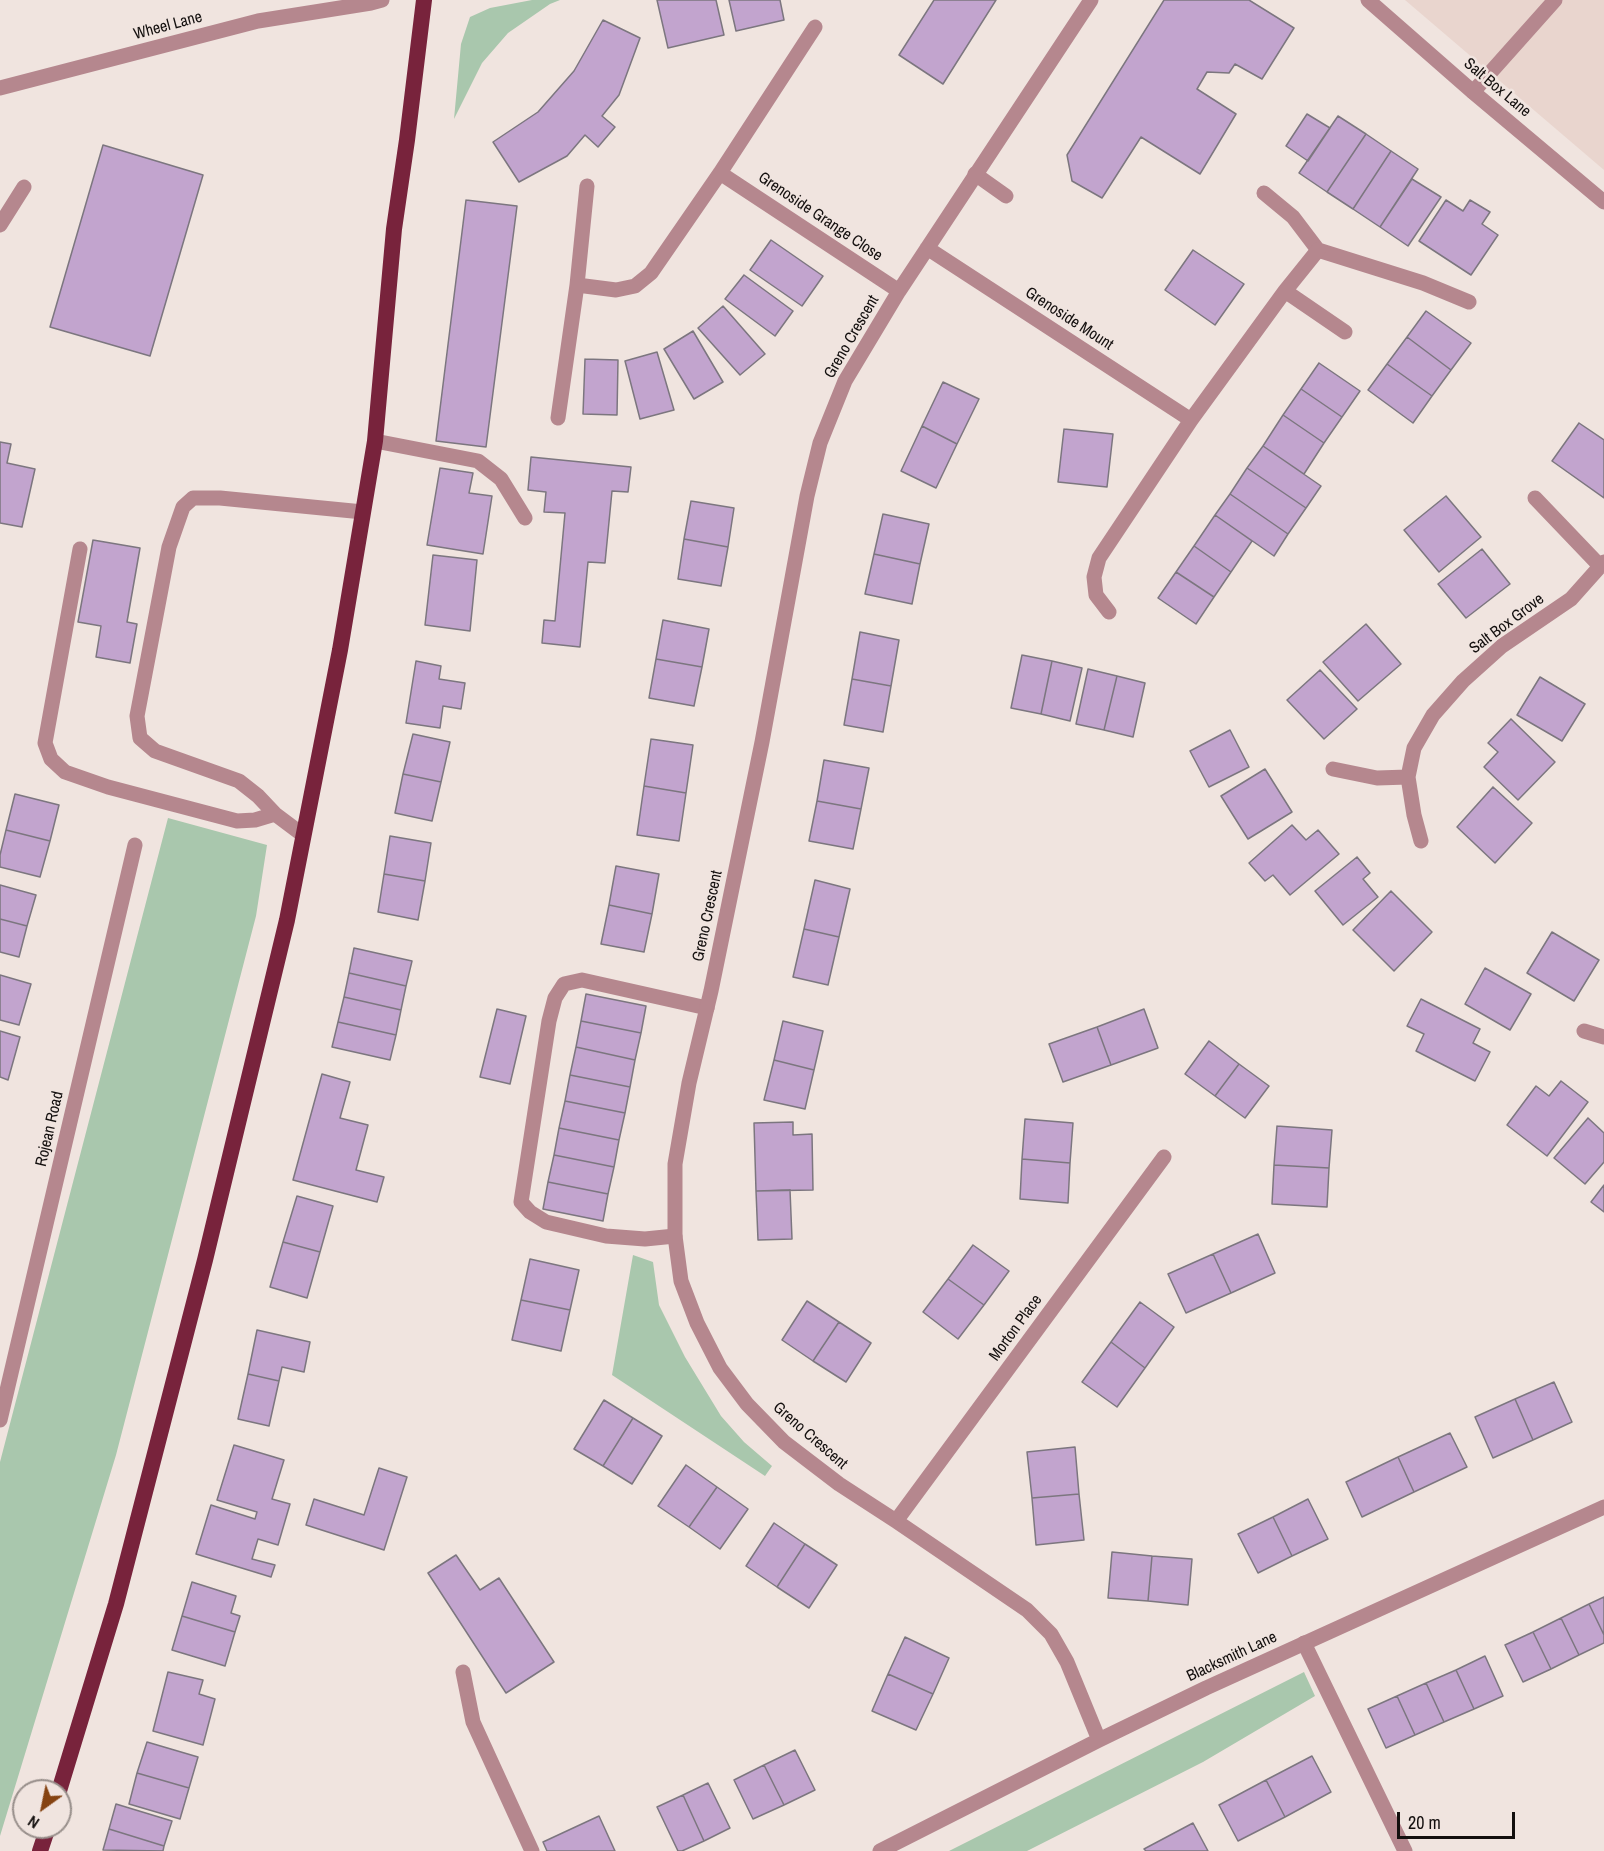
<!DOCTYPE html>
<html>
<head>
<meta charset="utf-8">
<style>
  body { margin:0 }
  #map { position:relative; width:1604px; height:1851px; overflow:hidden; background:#f0e4df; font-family:"Archivo Narrow",sans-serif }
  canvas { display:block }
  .north { position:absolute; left:12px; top:1779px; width:60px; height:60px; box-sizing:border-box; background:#f0e4df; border:2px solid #988f8b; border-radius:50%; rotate:213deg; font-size:16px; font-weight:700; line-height:24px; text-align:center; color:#130f0e }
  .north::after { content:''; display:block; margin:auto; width:21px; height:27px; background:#854312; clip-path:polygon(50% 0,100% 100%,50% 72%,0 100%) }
  .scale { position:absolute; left:1397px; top:1812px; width:118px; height:27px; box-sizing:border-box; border:3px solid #130f0e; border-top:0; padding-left:8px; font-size:18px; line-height:21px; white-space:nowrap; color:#130f0e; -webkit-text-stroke:4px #f0e4df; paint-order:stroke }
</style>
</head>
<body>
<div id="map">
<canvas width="1604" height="1851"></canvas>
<div class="north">N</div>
<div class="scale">20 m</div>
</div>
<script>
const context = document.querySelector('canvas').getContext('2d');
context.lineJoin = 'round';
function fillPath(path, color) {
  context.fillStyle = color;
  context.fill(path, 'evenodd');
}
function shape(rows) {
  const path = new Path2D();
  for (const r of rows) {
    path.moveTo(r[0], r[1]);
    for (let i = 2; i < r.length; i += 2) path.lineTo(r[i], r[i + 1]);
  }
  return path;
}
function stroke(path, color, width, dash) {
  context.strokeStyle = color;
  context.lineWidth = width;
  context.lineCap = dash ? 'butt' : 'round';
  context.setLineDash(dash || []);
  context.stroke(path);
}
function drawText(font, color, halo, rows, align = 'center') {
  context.font = font + ' "Archivo Narrow",sans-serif';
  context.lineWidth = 5;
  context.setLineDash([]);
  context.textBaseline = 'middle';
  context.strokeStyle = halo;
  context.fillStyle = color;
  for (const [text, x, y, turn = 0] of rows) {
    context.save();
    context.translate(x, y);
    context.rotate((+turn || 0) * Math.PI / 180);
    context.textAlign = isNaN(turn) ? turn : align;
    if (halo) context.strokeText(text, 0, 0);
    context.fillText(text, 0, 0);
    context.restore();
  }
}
fillPath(shape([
  [1405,0,1604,0,1604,170]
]), '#e9d5ce');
fillPath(shape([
  [532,0,560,0,550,4,508,33,482,63,454,119,461,44,470,17,490,8],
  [168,818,267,845,256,916,116,1455,0,1836,0,1462],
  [633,1255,653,1262,659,1305,685,1357,721,1416,744,1442,772,1466,765,1476,612,1375],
  [1304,1672,1315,1696,1203,1762,1027,1851,949,1851]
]), '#a9c7ad');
const building = shape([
  [657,0,716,0,724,35,668,48,657,0],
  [729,0,780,0,784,20,736,31,729,0],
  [934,0,996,0,943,84,899,55,934,0],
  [1164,0,1249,0,1294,28,1262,79,1235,64,1229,73,1207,72,1197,89,1236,114,1200,174,1141,137,1102,198,1072,181,1067,155,1164,0],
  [603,20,640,38,619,95,602,116,615,127,598,147,585,135,567,156,519,182,493,142,538,112,574,71,603,20],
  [1307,114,1330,128,1308,161,1286,146,1307,114],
  [1338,116,1366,134,1327,192,1299,173,1338,116],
  [1366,134,1391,151,1353,209,1327,192,1366,134],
  [103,145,203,175,150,356,50,327,103,145],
  [1391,151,1418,169,1380,227,1353,209,1391,151],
  [1412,179,1441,197,1408,246,1380,227,1412,179],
  [466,200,517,206,486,447,436,441,466,200],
  [1446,200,1463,211,1470,200,1490,212,1482,224,1498,235,1471,275,1419,241,1446,200],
  [771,240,823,276,802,306,750,270,771,240],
  [1193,250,1244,284,1215,325,1165,290,1193,250],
  [744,275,793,311,775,336,725,299,744,275],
  [723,306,765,354,740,375,698,328,723,306],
  [1426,311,1471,343,1451,370,1407,337,1426,311],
  [693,331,723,382,694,399,664,349,693,331],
  [1407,337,1451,370,1432,396,1387,364,1407,337],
  [657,352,674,410,640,419,625,361,657,352],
  [585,359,618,360,617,415,583,414,585,359],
  [1319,363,1360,391,1342,417,1301,389,1319,363],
  [1387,364,1432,396,1413,423,1368,390,1387,364],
  [943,382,979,399,957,444,922,426,943,382],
  [1301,389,1342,417,1324,443,1283,415,1301,389],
  [1283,415,1324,443,1304,474,1263,446,1283,415],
  [1579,423,1604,440,1604,498,1552,461,1579,423],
  [922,426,957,444,936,488,901,471,922,426],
  [1064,429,1113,434,1107,487,1058,482,1064,429],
  [0,442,11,444,7,463,35,469,22,527,0,523,0,442],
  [1263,446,1321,486,1306,508,1247,468,1263,446],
  [531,457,631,467,628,492,612,491,605,563,588,562,580,647,542,643,544,620,555,621,565,513,544,512,546,492,528,490,531,457],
  [440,468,473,473,469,493,492,496,483,554,427,545,440,468],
  [1247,468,1306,508,1288,534,1230,494,1247,468],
  [1230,494,1288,534,1274,556,1215,515,1230,494],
  [1446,496,1481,537,1439,572,1404,530,1446,496],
  [691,501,734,508,728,547,684,539,691,501],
  [883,514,929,524,920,564,874,554,883,514],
  [1215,515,1252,541,1231,572,1194,546,1215,515],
  [684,539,728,547,721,586,678,579,684,539],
  [93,540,140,548,127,622,137,624,130,663,96,657,101,626,78,622,93,540],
  [1194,546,1231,572,1214,597,1176,572,1194,546],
  [1482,549,1510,584,1466,618,1438,584,1482,549],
  [874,554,920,564,912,604,865,594,874,554],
  [433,555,477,560,470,631,425,625,433,555],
  [1176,572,1214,597,1196,624,1158,598,1176,572],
  [663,620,709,629,702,667,656,659,663,620],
  [1366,624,1401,664,1358,701,1323,662,1366,624],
  [860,632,899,640,891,686,852,679,860,632],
  [1022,655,1052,661,1041,714,1011,708,1022,655],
  [656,659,702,667,694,706,649,698,656,659],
  [416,661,441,666,439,679,465,683,461,709,443,706,440,728,406,723,416,661],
  [1052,661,1082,668,1070,721,1041,714,1052,661],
  [1088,669,1117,676,1104,730,1076,724,1088,669],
  [1320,670,1357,709,1324,739,1287,700,1320,670],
  [1117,676,1145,683,1133,737,1104,730,1117,676],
  [1540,677,1585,704,1562,741,1517,715,1540,677],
  [852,679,891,686,883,732,844,725,852,679],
  [1511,719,1555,762,1518,800,1484,767,1498,752,1488,743,1511,719],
  [1230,730,1249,767,1209,787,1190,751,1230,730],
  [413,734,450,742,441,782,403,774,413,734],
  [651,739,693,745,686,793,644,786,651,739],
  [824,760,869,768,861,809,817,801,824,760],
  [1265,769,1292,812,1248,839,1221,796,1265,769],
  [403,774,441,782,432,821,395,813,403,774],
  [644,786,686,793,679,841,637,835,644,786],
  [1493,787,1532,823,1495,863,1457,827,1493,787],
  [15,794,59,805,50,841,6,830,15,794],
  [817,801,861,809,853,849,809,841,817,801],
  [1292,825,1306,840,1318,830,1339,854,1290,895,1273,875,1265,881,1249,863,1292,825],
  [6,830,50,841,40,877,0,867,0,855,6,830],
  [390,836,431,843,425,881,384,874,390,836],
  [1357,857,1370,873,1363,879,1378,897,1343,925,1315,891,1357,857],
  [616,866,659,874,652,914,609,905,616,866],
  [384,874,425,881,418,920,378,912,384,874],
  [815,880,850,889,839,937,804,929,815,880],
  [0,885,36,895,27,926,0,919,0,885],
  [1391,891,1432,932,1394,971,1353,930,1391,891],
  [609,905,652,914,644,952,601,944,609,905],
  [0,919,27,926,19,957,0,952,0,919],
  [804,929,839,937,828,985,793,977,804,929],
  [1552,932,1599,960,1574,1001,1527,973,1552,932],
  [354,948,412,961,406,986,349,973,354,948],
  [1485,968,1531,994,1510,1030,1465,1004,1485,968],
  [349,973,406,986,401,1010,344,997,349,973],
  [0,975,31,984,19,1025,0,1020,0,975],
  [586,994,646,1006,641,1033,581,1021,586,994],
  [344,997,401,1010,396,1035,338,1022,344,997],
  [1421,999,1480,1029,1473,1043,1490,1052,1475,1081,1416,1051,1424,1034,1407,1026,1421,999],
  [497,1009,526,1016,510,1084,480,1077,497,1009],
  [1144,1009,1158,1048,1111,1065,1097,1027,1144,1009],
  [581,1021,641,1033,635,1060,576,1047,581,1021],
  [783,1021,823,1031,814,1070,774,1060,783,1021],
  [338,1022,396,1035,390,1060,332,1047,338,1022],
  [1097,1027,1111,1065,1063,1082,1049,1044,1097,1027],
  [0,1031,20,1037,8,1080,0,1077,0,1031],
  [1209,1041,1239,1064,1215,1096,1185,1074,1209,1041],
  [576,1047,635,1060,630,1087,570,1075,576,1047],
  [774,1060,814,1070,805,1109,764,1100,774,1060],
  [1239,1064,1269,1086,1245,1118,1215,1096,1239,1064],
  [322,1074,350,1082,340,1118,368,1125,356,1170,384,1177,377,1202,293,1180,322,1074],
  [570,1075,630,1087,625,1113,565,1101,570,1075],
  [1561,1081,1588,1102,1547,1156,1507,1125,1536,1086,1549,1096,1561,1081],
  [565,1101,625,1113,619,1140,559,1128,565,1101],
  [1588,1118,1604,1133,1604,1162,1585,1184,1554,1158,1588,1118],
  [1025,1119,1073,1123,1070,1163,1022,1159,1025,1119],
  [793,1122,793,1135,812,1134,813,1190,756,1191,754,1123,793,1122],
  [1277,1126,1332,1130,1329,1168,1274,1165,1277,1126],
  [559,1128,619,1140,614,1167,554,1155,559,1128],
  [554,1155,614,1167,608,1194,548,1182,554,1155],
  [1022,1159,1070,1163,1068,1203,1020,1199,1022,1159],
  [1274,1165,1329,1168,1327,1207,1272,1204,1274,1165],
  [548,1182,608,1194,603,1221,543,1209,548,1182],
  [1604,1185,1604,1212,1591,1202,1604,1185],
  [790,1190,792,1239,758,1240,756,1191,790,1190],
  [297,1196,333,1206,320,1252,283,1242,297,1196],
  [1258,1234,1275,1273,1231,1293,1213,1254,1258,1234],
  [283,1242,320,1252,307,1298,270,1287,283,1242],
  [973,1245,1009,1271,984,1305,948,1279,973,1245],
  [1213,1254,1231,1293,1186,1313,1168,1274,1213,1254],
  [530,1259,579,1270,570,1310,521,1300,530,1259],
  [948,1279,984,1305,958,1339,923,1312,948,1279],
  [521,1300,570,1310,561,1351,512,1340,521,1300],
  [807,1301,839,1322,813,1361,782,1340,807,1301],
  [1140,1302,1174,1327,1145,1368,1111,1342,1140,1302],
  [839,1322,871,1343,846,1382,813,1361,839,1322],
  [257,1330,310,1342,304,1372,282,1367,279,1381,248,1374,257,1330],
  [1111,1342,1145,1368,1117,1407,1082,1382,1111,1342],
  [248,1374,279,1381,269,1426,238,1419,248,1374],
  [1554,1382,1572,1422,1533,1440,1515,1399,1554,1382],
  [1515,1399,1533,1440,1493,1458,1475,1417,1515,1399],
  [604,1400,633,1418,603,1466,574,1449,604,1400],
  [633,1418,662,1436,632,1484,603,1466,633,1418],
  [1450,1433,1467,1467,1414,1492,1398,1457,1450,1433],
  [234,1445,284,1460,272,1499,290,1504,278,1545,258,1539,252,1559,275,1565,271,1577,196,1554,211,1505,255,1519,257,1512,217,1500,234,1445],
  [1075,1447,1079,1494,1032,1498,1027,1452,1075,1447],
  [1398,1457,1414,1492,1362,1517,1346,1482,1398,1457],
  [686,1465,717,1487,689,1527,658,1506,686,1465],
  [379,1468,407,1477,384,1550,306,1525,314,1499,364,1515,379,1468],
  [717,1487,748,1509,720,1549,689,1527,717,1487],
  [1079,1494,1084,1540,1036,1545,1032,1498,1079,1494],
  [1308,1499,1328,1539,1292,1556,1273,1517,1308,1499],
  [1273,1517,1292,1556,1258,1573,1238,1534,1273,1517],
  [774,1523,805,1544,777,1587,746,1566,774,1523],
  [805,1544,837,1565,809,1608,777,1587,805,1544],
  [1112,1552,1152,1556,1148,1601,1108,1598,1112,1552],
  [456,1555,480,1590,499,1578,554,1662,506,1693,428,1573,456,1555],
  [1152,1556,1192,1559,1188,1605,1148,1601,1152,1556],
  [192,1582,236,1596,231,1613,240,1616,235,1632,182,1616,192,1582],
  [1604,1597,1604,1635,1589,1604,1604,1597],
  [1589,1604,1604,1635,1604,1643,1579,1655,1561,1618,1589,1604],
  [182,1616,235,1632,225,1666,172,1650,182,1616],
  [1561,1618,1579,1655,1551,1669,1533,1632,1561,1618],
  [1533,1632,1551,1669,1523,1682,1505,1645,1533,1632],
  [905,1637,949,1658,933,1694,888,1674,905,1637],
  [1485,1656,1503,1696,1474,1709,1456,1670,1485,1656],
  [1456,1670,1474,1709,1444,1722,1426,1683,1456,1670],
  [168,1672,203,1680,199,1694,215,1699,203,1745,153,1731,168,1672],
  [888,1674,933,1694,916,1730,872,1711,888,1674],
  [1426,1683,1444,1722,1415,1735,1397,1696,1426,1683],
  [1397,1696,1415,1735,1386,1748,1368,1709,1397,1696],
  [147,1742,198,1757,189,1788,137,1773,147,1742],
  [795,1750,815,1790,784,1805,764,1765,795,1750],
  [1312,1756,1331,1792,1285,1817,1266,1780,1312,1756],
  [764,1765,784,1805,753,1819,734,1780,764,1765],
  [137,1773,189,1788,180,1819,129,1804,137,1773],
  [1266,1780,1285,1817,1238,1841,1219,1805,1266,1780],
  [708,1783,730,1828,704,1841,683,1795,708,1783],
  [683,1795,704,1841,682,1851,678,1851,657,1807,683,1795],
  [116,1804,172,1821,164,1846,109,1829,116,1804],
  [599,1816,615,1851,547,1851,543,1842,599,1816],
  [1193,1823,1208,1851,1146,1851,1144,1849,1193,1823],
  [109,1829,164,1846,163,1851,103,1850,109,1829]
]);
fillPath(building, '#c2a4ce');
stroke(building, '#7c767f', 1.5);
stroke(shape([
  [1473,92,1555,0],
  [975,174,1006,196],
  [1264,193,1293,217,1318,250,1423,283,1469,302],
  [0,225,24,187],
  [375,441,478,461,501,479,525,518],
  [80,549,45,743,51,759,65,772,108,787,237,821,255,820,275,814],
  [303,835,275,814,258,796,239,781,155,751,140,738,137,716,169,547,183,507,193,498,220,498,363,512],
  [675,1236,645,1239,606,1236,546,1222,530,1212,521,1202,549,1021,555,998,564,984,582,980,707,1008],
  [1304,1643,1405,1851],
  [463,1672,473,1722,532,1851]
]), '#b5878e', 15);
stroke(shape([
  [1091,0,899,291,845,381,820,443,807,496,762,742,711,991,689,1083,675,1164,675,1236,681,1281,697,1323,720,1368,747,1404,784,1442,839,1484,896,1521,1027,1610,1051,1634,1067,1662,1099,1740],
  [720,173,899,291],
  [927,248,1191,420],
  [577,285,616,290,635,286,651,273,720,173,815,27],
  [1285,291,1345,332],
  [558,418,577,285,587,186],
  [1535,498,1600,566],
  [1109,612,1096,595,1094,577,1099,558,1191,420,1285,291,1318,250],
  [1333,769,1377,778,1408,777],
  [1421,841,1414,815,1408,777,1414,748,1433,715,1463,681,1502,646,1571,599,1604,562],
  [1584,1031,1604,1037],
  [0,1420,135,845],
  [896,1521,1164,1157],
  [880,1851,1099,1740,1206,1688,1604,1507]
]), '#b5878e', 15);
stroke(shape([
  [1368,0,1473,92,1604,202],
  [0,88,258,21,371,3,382,0]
]), '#b5878e', 15);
stroke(shape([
  [59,1791,116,1604,205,1260,287,920,340,650,375,441,394,229,407,140,424,0],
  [40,1851,48,1827]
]), '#78233c', 16);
drawText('16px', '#130f0e', '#f0e4df', [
  ["Wheel Lane",168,26,-15],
  ["Salt Box Lane",1497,88,40],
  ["Grenoside Grange Close",820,217,34],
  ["Grenoside Mount",1069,319,33],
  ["Greno Crescent",852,337,-60],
  ["Salt Box Grove",1507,624,-37],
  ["Greno Crescent",708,916,-78],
  ["Rojean Road",50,1129,-77],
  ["Morton Place",1016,1328,-54],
  ["Greno Crescent",810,1436,41],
  ["Blacksmith Lane",1232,1657,-25]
]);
</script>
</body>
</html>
